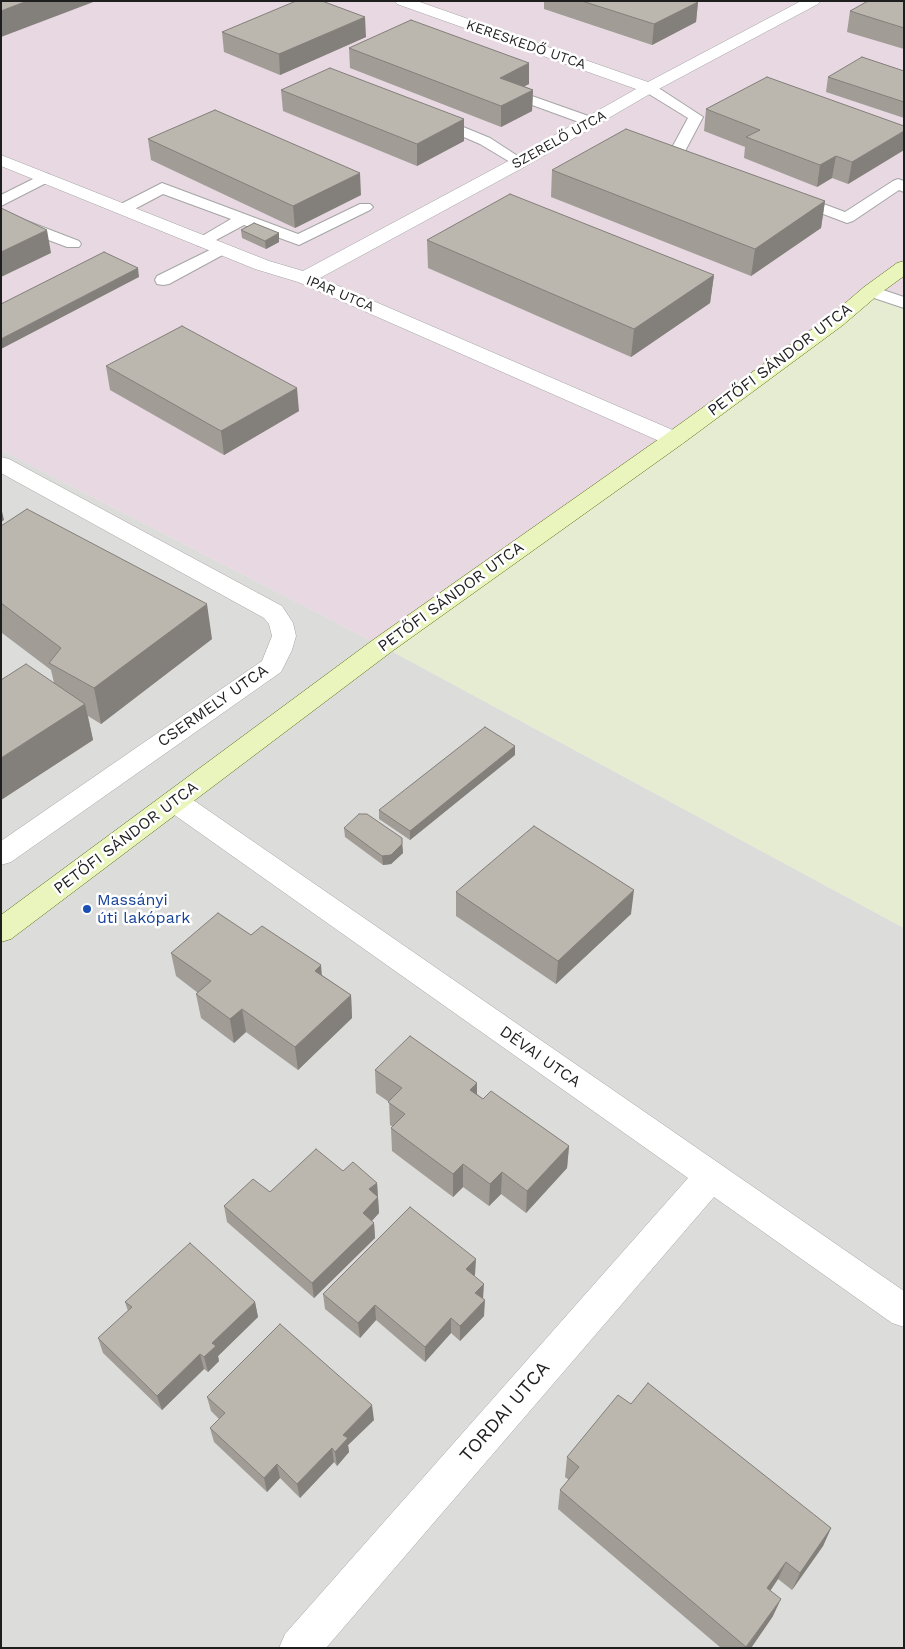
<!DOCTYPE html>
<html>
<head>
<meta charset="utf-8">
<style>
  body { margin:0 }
  #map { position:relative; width:905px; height:1649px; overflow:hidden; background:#efede5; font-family:"Work Sans",sans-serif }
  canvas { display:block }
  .frame { position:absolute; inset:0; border:2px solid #1e1e1e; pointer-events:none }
</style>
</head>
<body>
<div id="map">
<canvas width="905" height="1649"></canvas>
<div class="frame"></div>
</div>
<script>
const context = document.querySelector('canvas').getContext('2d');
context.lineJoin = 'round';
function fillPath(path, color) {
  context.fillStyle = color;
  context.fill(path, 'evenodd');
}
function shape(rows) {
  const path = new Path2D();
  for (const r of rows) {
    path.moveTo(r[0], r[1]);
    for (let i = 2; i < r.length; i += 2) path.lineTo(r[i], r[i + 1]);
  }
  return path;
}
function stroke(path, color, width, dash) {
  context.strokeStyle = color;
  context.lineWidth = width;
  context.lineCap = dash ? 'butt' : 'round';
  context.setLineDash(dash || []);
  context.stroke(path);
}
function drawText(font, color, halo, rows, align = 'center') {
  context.font = font + ' "Work Sans",sans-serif';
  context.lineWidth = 5;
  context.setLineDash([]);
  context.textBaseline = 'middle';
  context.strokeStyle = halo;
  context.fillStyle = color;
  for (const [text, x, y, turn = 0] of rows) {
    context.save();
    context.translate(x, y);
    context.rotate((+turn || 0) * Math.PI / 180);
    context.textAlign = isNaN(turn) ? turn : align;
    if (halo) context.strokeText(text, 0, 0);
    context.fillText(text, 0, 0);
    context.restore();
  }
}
fillPath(shape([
  [1,450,382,646,904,928,904,1648,1,1648]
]), '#dcdcdb');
fillPath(shape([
  [1,1,904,1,904,303,382,646,1,450]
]), '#e7d8e2');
fillPath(shape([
  [871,291,904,303,904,928,382,646]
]), '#e6ecd2');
const lane = shape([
  [649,84,654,85,703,117,684,153,702,160,704,163,702,166,692,166,670,158,668,155,688,118,644,91,642,88,649,84],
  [529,95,597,119,599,122,597,125,587,125,524,102,522,99,524,96,529,95],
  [434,115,490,138,527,162,525,165,520,166,515,165,480,144,429,122,427,119,429,116,434,115],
  [45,173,50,175,53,178,50,181,1,206,1,195,45,173],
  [898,179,904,181,904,192,899,190,853,221,847,223,789,201,786,198,789,195,794,193,845,212,893,181,898,179],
  [162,183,298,234,360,204,370,204,373,207,370,210,299,245,244,225,203,247,197,245,195,242,197,239,231,219,163,194,129,212,123,214,117,212,115,209,117,206,162,183],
  [1,211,79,241,81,244,79,247,67,247,1,222,1,211],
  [222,244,228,246,230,249,228,252,169,284,163,285,157,284,155,280,157,276,222,244],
  [871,286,904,297,904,308,865,295,863,291,865,287,871,286]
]);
const street = shape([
  [395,1,417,1,648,82,801,1,820,1,818,4,655,91,526,166,320,278,682,434,685,439,682,444,674,445,666,444,298,282,255,269,1,166,1,155,269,261,303,271,514,158,636,89,397,4,395,1],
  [1,457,9,459,282,606,293,623,296,636,292,650,281,672,11,862,1,865,1,841,262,661,272,636,269,624,264,618,1,473,1,457],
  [176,792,186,795,904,1291,904,1327,892,1323,714,1197,326,1648,279,1648,285,1634,688,1178,166,809,162,802,166,795,176,792]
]);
const secondary = shape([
  [904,261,904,276,878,295,843,325,682,444,391,652,11,939,1,942,1,915,373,640,666,434,829,317,864,287,897,263,904,261]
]);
stroke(lane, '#a5a5a5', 2);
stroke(street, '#a5a5a5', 1);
stroke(secondary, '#566e0d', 1);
fillPath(lane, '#fff');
fillPath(street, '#fff');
fillPath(secondary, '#eaf5bd');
fillPath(shape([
  [544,1,697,1,698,2,696,22,652,45,544,9],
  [904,1,904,49,847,32,850,11],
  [222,32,366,37,280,75,224,52],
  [349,48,529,84,524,86,533,90,532,111,501,127,350,68],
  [904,71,904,118,826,92,828,77],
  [281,90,464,141,417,166,283,111],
  [706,109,904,126,904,150,848,184,832,178,817,187,744,158,745,147,704,131],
  [148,139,361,195,295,228,151,160],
  [552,170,825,201,821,228,751,276,551,197],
  [241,230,279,233,279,242,266,249,242,238],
  [427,240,714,275,710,303,631,357,428,268],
  [106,366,299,411,224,455,110,390],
  [1,526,212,639,101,724,88,716,93,740,1,800,54,683,51,670,2,633,1,633],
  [515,755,410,840,379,819,379,810],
  [344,828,402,838,403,853,391,864,383,865,345,837],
  [456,892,631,914,556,984,456,916],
  [251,935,322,975,351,995,352,1018,298,1070,246,1032,234,1043,201,1018,196,994,198,993,176,976,171,953],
  [375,1070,477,1094,483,1099,569,1146,567,1168,526,1213,501,1194,489,1206,463,1187,453,1197,392,1151,391,1128,393,1127,390,1125,389,1102,376,1093],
  [343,1171,377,1183,379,1213,372,1221,374,1223,375,1238,314,1298,227,1222,224,1206],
  [475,1275,474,1276,483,1299,484,1316,460,1341,451,1333,425,1362,376,1320,360,1338,325,1309,323,1294],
  [125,1302,255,1302,258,1317,218,1356,219,1361,208,1372,204,1369,162,1410,103,1353,98,1338,128,1311],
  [207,1397,374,1420,348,1445,349,1452,337,1466,334,1462,300,1498,280,1478,267,1492,214,1442,210,1428,219,1419,211,1411],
  [631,1404,831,1528,823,1546,792,1590,778,1579,770,1591,773,1616,751,1648,721,1648,558,1509,560,1490,569,1480,565,1477,567,1457]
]), '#a19d96');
fillPath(shape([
  [27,1,96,1,1,37,1,11],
  [698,2,696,22,652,45,654,24],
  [365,17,366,37,280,75,279,54],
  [529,63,529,84,499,99,500,78],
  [533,90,532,111,501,127,501,106],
  [464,119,464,141,417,166,417,144],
  [904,131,904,150,848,184,852,162],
  [836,156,832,178,817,187,820,165],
  [360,173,361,195,295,228,293,206],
  [825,201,821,228,751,276,755,249],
  [47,230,51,253,1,277,1,252],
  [279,233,279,242,266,249,265,241],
  [138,268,139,277,1,349,1,339],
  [714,275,710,303,631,357,634,329],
  [297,388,299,411,224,455,221,431],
  [1,507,4,520,1,522],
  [207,604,212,639,101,724,94,688],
  [85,704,93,740,1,800,1,758],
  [515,746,515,755,410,840,410,831],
  [402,844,403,853,391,864,383,865,382,856],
  [634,890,631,914,556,984,558,961],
  [321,965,323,989,315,971],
  [351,995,352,1018,298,1070,295,1047],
  [242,1009,246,1032,234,1043,230,1019],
  [477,1083,477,1106,470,1090],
  [569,1146,567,1168,526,1213,527,1191],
  [463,1164,463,1187,453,1197,453,1174],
  [502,1172,501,1194,489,1206,490,1184],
  [377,1183,379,1213,364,1229,363,1213,369,1189],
  [374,1223,375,1238,314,1298,312,1283],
  [476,1259,475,1275,465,1285,466,1269],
  [484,1284,483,1299,475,1293],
  [485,1300,484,1316,460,1341,460,1326],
  [255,1302,258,1317,218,1356,219,1361,208,1372,204,1357,212,1343],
  [375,1305,376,1320,360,1338,358,1323],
  [451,1318,451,1333,425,1362,425,1347],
  [200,1354,204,1369,162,1410,157,1396],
  [372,1405,374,1420,348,1445,349,1452,337,1466,335,1452,343,1435],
  [332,1448,334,1462,300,1498,297,1484],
  [277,1464,280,1478,267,1492,264,1478],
  [831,1528,823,1546,792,1590,800,1573],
  [786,1562,778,1579,760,1606,767,1588],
  [781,1599,773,1616,751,1648,746,1648]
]), '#837f7a');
const building = shape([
  [1,1,27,1,1,11,1,1],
  [296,1,322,1,365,17,279,54,222,32,296,1],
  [582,1,697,1,698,2,654,24,582,1],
  [868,1,904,1,904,28,850,11,868,1],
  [411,20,529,63,500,78,533,90,501,106,349,48,411,20],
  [862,57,904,71,904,102,828,77,862,57],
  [330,68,464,119,417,144,281,90,330,68],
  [767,77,904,126,904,131,852,162,836,156,820,165,746,137,760,130,706,109,767,77],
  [215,110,360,173,293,206,148,139,215,110],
  [626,129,825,201,755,249,552,170,626,129],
  [510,194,714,275,634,329,427,240,510,194],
  [1,208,47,230,1,252,1,208],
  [254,223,279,233,265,241,241,230,254,223],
  [104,252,138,268,1,339,1,304,104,252],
  [182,326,297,388,221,431,106,366,182,326],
  [27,509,207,604,94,688,49,663,61,648,1,603,1,526,27,509],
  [26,664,85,704,1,758,1,680,26,664],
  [485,727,515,746,410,831,379,810,485,727],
  [359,814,367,814,402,838,402,844,391,855,382,856,344,828,359,814],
  [534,826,634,890,558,961,456,892,534,826],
  [218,913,251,935,262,926,321,965,315,971,351,995,295,1047,242,1009,230,1019,196,994,211,981,171,953,218,913],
  [410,1036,477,1083,470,1090,483,1099,491,1091,569,1146,527,1191,502,1172,490,1184,463,1164,453,1174,391,1128,405,1114,388,1102,402,1088,375,1070,410,1036],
  [316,1149,343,1171,353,1162,377,1183,369,1189,378,1197,363,1213,374,1223,312,1283,224,1206,253,1179,270,1192,316,1149],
  [410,1207,476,1259,466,1269,484,1284,475,1293,485,1300,460,1326,451,1318,425,1347,375,1305,358,1323,323,1294,410,1207],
  [190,1243,255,1302,212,1343,216,1346,204,1357,200,1354,157,1396,98,1338,132,1307,125,1302,190,1243],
  [280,1324,372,1405,343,1435,348,1438,335,1452,332,1448,297,1484,277,1464,264,1478,210,1428,225,1413,207,1397,280,1324],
  [648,1383,831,1528,800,1573,786,1562,767,1588,781,1599,746,1647,560,1490,579,1467,567,1457,618,1395,631,1404,648,1383]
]);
fillPath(building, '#bbb6ae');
stroke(building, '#837f7a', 1);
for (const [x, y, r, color] of [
  [87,909,5,"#1a4fb4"]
]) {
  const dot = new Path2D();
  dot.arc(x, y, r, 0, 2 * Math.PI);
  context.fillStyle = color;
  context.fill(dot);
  stroke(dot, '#fff', 2);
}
drawText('14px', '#1e1e1e', '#fff', [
  ["KERESKEDŐ UTCA",526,45,19],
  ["SZERELŐ UTCA",559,140,-29],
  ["IPAR UTCA",340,294,23]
]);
drawText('16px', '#1e1e1e', '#fff', [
  ["PETŐFI SÁNDOR UTCA",780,360,-37],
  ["PETŐFI SÁNDOR UTCA",451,597,-36],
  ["CSERMELY UTCA",213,706,-35],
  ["PETŐFI SÁNDOR UTCA",126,838,-37],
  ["DÉVAI UTCA",540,1057,35]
]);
drawText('16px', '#164399', '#fff', [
  ["Massányi",97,900],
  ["úti lakópark",97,918]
], 'left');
drawText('19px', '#1e1e1e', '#fff', [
  ["TORDAI UTCA",505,1412,-49]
]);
</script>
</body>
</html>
